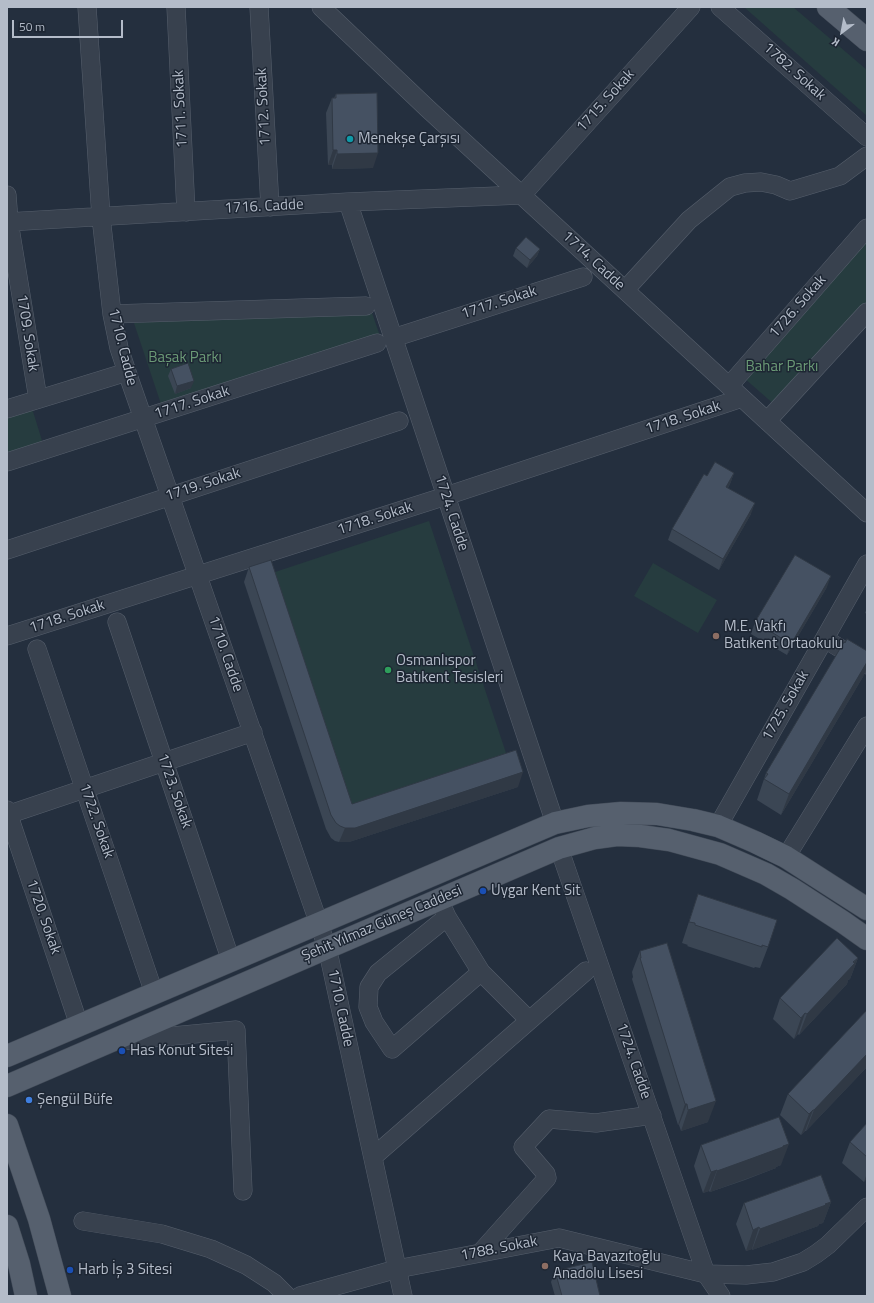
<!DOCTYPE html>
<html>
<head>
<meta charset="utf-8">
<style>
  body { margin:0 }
  #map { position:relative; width:874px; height:1303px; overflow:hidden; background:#242f3e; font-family:"Titillium Web",sans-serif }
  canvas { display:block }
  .frame { position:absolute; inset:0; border:8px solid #b4bcc9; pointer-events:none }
  .north { position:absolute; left:822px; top:12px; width:40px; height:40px; -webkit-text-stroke:3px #1d2633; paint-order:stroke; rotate:212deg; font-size:11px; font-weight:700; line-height:16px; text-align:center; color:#b4bcc9 }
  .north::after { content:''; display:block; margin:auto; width:14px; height:18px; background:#b4bcc9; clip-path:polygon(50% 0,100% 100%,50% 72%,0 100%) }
  .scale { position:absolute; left:12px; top:20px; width:111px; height:18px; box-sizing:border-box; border:2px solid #b4bcc9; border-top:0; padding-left:5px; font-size:12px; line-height:14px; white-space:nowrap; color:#b4bcc9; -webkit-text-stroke:3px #1d2633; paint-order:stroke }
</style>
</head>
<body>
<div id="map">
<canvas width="874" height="1303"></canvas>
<div class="frame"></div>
<div class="north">K</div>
<div class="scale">50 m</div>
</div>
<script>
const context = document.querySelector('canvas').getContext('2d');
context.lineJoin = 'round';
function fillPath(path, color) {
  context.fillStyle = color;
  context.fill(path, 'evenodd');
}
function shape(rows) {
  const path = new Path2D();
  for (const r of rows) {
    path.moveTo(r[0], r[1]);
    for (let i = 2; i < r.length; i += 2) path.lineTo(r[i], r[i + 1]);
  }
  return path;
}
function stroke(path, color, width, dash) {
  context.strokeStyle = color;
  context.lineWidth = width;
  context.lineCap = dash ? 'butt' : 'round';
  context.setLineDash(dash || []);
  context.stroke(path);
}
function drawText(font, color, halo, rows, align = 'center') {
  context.font = font + ' "Titillium Web",sans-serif';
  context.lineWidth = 3;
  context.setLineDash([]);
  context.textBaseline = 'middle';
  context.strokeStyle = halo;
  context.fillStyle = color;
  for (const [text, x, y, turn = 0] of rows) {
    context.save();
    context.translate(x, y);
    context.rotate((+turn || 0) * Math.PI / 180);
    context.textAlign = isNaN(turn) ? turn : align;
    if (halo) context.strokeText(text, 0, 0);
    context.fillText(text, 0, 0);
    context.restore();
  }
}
fillPath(shape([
  [744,7,793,7,867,70,867,116],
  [867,239,867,302,776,406,744,378],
  [371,310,380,336,161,404,134,323],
  [31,405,44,447,7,459,7,412],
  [429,521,510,765,347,819,266,575],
  [653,563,717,600,698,633,634,596]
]), '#263c3f');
const minor = shape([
  [87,7,101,217,112,314,119,348,129,378,327,947,403,1296],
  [176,7,186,212],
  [259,7,270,207],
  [321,7,427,108,867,513],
  [720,7,867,137],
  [7,195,9,222,38,399],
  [348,202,555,823],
  [7,222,348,202,522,195,691,7],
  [625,290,689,220,730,187,745,183,761,182,776,185,790,191,840,176,867,156],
  [112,314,366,306],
  [393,338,583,277],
  [729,386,867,228],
  [7,409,127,372],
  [767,421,867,312],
  [7,462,377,343],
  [7,550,399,421],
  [117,622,231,961],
  [7,636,446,496,742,398],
  [825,639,867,665],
  [37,649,154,993],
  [7,810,79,1025],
  [7,815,253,732],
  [718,826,867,564],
  [559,848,706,1274,721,1296],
  [786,857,867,726],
  [442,906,447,917,481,972,529,1020],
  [447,917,378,973,369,987,368,1007,374,1022,392,1049,481,972],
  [120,1041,236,1030,243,1191],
  [373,1157,586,971],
  [83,1221,162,1234,211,1249,246,1265,274,1283,287,1296],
  [481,1252,547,1178,546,1174,523,1147,549,1119,596,1123,652,1115],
  [300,1296,397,1269,559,1238,706,1274,746,1275,773,1272,803,1262,816,1254,828,1245,867,1207]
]);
const major = shape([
  [828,7,867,40],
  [7,1056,555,823,588,816,621,813,657,814,693,820,718,826,755,842,786,857,867,909],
  [7,1086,559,848,595,838,617,835,640,836,669,840,720,854,766,874,792,889,843,922,867,939],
  [7,1125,39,1219,60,1296],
  [7,1226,19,1264,26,1296]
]);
stroke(minor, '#565f6c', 19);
stroke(major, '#414a57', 23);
stroke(minor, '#38414e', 18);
stroke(major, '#56606e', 22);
fillPath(shape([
  [336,94,373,168,332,169,332,165,328,165,326,113,332,98,334,98],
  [516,248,540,249,537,256,527,268,513,256],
  [171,369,191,388,175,394,168,376],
  [734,473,730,484,728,488,751,514,719,570,668,540,672,529,707,476],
  [249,567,352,804,518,787,349,842,339,842,335,841,331,838,326,829,244,582],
  [827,587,787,655,751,634,755,622],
  [867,608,867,614,865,613],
  [864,675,781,815,757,800,766,773],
  [698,894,768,947,760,968,755,967,754,968,687,946,688,945,682,943],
  [640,951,708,1122,681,1131,679,1125,678,1125,632,979,633,977,632,972],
  [858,958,850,979,848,980,847,984,799,1035,798,1034,794,1039,773,1019,780,998],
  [867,1010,867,1067,806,1131,805,1131,801,1135,780,1115,788,1094],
  [867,1123,867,1178,864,1182,842,1163,850,1142],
  [701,1145,781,1165,776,1167,776,1168,745,1180,710,1192,709,1191,703,1193,694,1166],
  [831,1202,823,1223,819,1224,818,1226,752,1250,752,1249,746,1251,736,1224,744,1203],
  [555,1271,600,1296,555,1296,551,1282]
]), '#3b4654');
fillPath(shape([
  [333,150,337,150,332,165,328,165],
  [378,153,373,168,332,169,337,154],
  [540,249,537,256,527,268,530,260],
  [194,381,191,388,175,394,177,386],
  [734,473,730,484,722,498,726,487],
  [755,503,751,514,719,570,723,559],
  [831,576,827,587,787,655,791,644],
  [867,662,867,667,864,675,781,815,789,794],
  [523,772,518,787,349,842,339,842,345,828],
  [858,958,850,979,848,980,847,984,799,1035,807,1014],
  [805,1013,798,1034,794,1039,801,1018],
  [867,1054,867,1067,806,1131,814,1110],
  [716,1101,708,1122,681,1131,688,1110],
  [685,1104,687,1104,679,1125,678,1125],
  [813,1110,805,1131,801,1135,809,1114],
  [789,1144,781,1165,776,1167,776,1168,710,1192,717,1171],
  [717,1170,709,1191,703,1193,711,1172],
  [867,1173,867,1178,864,1182],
  [831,1202,823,1223,819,1224,818,1226,752,1250,760,1229],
  [759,1227,752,1249,746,1251,753,1230]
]), '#303945');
const building = shape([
  [377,93,378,153,337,154,337,150,333,150,332,98,336,98,336,94,377,93],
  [526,237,540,249,530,260,516,248,526,237],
  [188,363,194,381,177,386,171,369,188,363],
  [715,462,734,473,726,487,755,503,723,559,672,529,704,474,707,476,715,462],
  [795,555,831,576,791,644,755,622,795,555],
  [271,560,352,804,516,750,523,772,355,828,345,828,340,826,336,823,331,815,249,567,271,560],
  [847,639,867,651,867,662,789,794,764,779,768,774,766,773,844,642,845,643,847,639],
  [698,894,777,920,768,947,762,945,762,947,695,925,695,923,689,922,698,894],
  [837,938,858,958,853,962,855,963,807,1014,805,1013,801,1018,780,998,837,938],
  [667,943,716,1101,688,1110,687,1104,685,1104,640,958,641,958,640,951,667,943],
  [867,1010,867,1054,814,1110,813,1110,809,1114,788,1094,867,1010],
  [779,1117,789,1144,783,1146,783,1147,753,1158,717,1171,717,1170,711,1172,701,1145,779,1117],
  [867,1123,867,1157,850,1142,867,1123],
  [821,1175,831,1202,825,1204,826,1205,760,1229,759,1227,753,1230,744,1203,821,1175],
  [592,1262,600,1296,562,1296,555,1271,592,1262]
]);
fillPath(building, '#455162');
stroke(building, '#303945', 1);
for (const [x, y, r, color] of [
  [350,139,4,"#0f9aa8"],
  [716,636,4,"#8d6e63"],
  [388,670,4,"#2e9e5b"],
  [483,891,4,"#1a4fb4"],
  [122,1051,4,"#1a4fb4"],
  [29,1100,4,"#3f7fe0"],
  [545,1266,4,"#8d6e63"],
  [70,1270,4,"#1a4fb4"]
]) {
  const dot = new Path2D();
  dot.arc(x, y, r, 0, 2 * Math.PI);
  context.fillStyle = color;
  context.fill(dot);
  stroke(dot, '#1d2633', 1.5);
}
drawText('15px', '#b4bcc9', '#1d2633', [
  ["1782. Sokak",794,72,42],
  ["1715. Sokak",606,101,-48],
  ["1712. Sokak",264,107,-93],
  ["1711. Sokak",181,109,-93],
  ["1716. Cadde",264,207,-3],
  ["1714. Cadde",593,261,43],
  ["1717. Sokak",499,303,-18],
  ["1726. Sokak",798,307,-49],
  ["1709. Sokak",27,333,81],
  ["1710. Cadde",122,347,76],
  ["1717. Sokak",192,403,-18],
  ["1718. Sokak",683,418,-18],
  ["1719. Sokak",203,485,-18],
  ["1724. Cadde",451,513,72],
  ["1718. Sokak",375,519,-18],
  ["1718. Sokak",67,617,-18],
  ["1710. Cadde",225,654,71],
  ["1725. Sokak",786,706,-60],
  ["1723. Sokak",174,791,71],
  ["1722. Sokak",96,821,71],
  ["1720. Sokak",43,917,71],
  ["Şehit Yılmaz Güneş Caddesi",382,924,-23],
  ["1710. Cadde",340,1008,78],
  ["1724. Cadde",633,1061,71],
  ["1788. Sokak",499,1249,-11]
]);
drawText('15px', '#b4bcc9', '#1d2633', [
  ["Menekşe Çarşısı",358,139],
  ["M.E. Vakfı",724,627],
  ["Batıkent Ortaokulu",724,644],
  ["Osmanlıspor",396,661],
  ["Batıkent Tesisleri",396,678],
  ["Uygar Kent Sit",491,891],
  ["Has Konut Sitesi",130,1051],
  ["Şengül Büfe",37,1100],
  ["Kaya Bayazıtoğlu",553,1257],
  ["Anadolu Lisesi",553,1274],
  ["Harb İş 3 Sitesi",78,1270]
], 'left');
drawText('15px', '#6b9a76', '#1d2633', [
  ["Başak Parkı",185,358],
  ["Bahar Parkı",782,367]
]);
</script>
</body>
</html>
